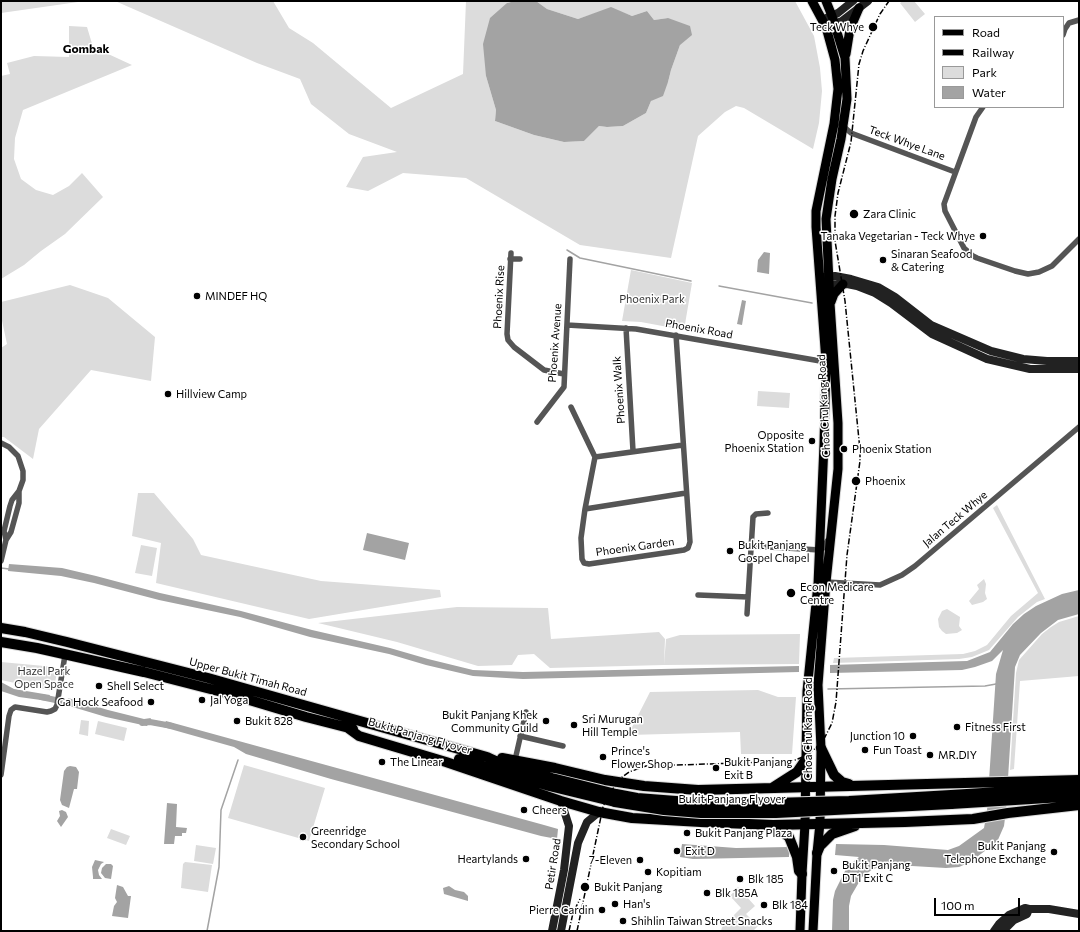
<!DOCTYPE html>
<html>
<head>
<meta charset="utf-8">
<style>
  body { margin:0 }
  #map { position:relative; width:1080px; height:932px; overflow:hidden; background:#fff; font-family:Commissioner,sans-serif }
  canvas { display:block }
  .frame { position:absolute; inset:0; border:2px solid #000; pointer-events:none }
  .legend { position:absolute; left:934px; top:16px; width:130px; height:92px; box-sizing:border-box; background:#fff; border:1px solid #999; margin:0; padding:5px 7px; list-style:none; font-size:12px; color:#000 }
  .legend li { display:flex; align-items:center; gap:8px; height:20px }
  .legend b { width:20px; border:1px solid #999 }
  .scale { position:absolute; left:934px; top:898px; width:86px; height:18px; box-sizing:border-box; border:2px solid #000; border-top:0; padding-left:5px; font-size:12px; line-height:14px; white-space:nowrap; color:#000; -webkit-text-stroke:3px #fff; paint-order:stroke }
</style>
</head>
<body>
<div id="map">
<canvas width="1080" height="932"></canvas>
<div class="frame"></div>
<ul class="legend">
<li><b style="height:5px;background:#000"></b>Road</li>
<li><b style="height:5px;background:#000"></b>Railway</li>
<li><b style="height:11px;background:#dcdcdc"></b>Park</li>
<li><b style="height:11px;background:#a3a3a3"></b>Water</li>
</ul>
<div class="scale">100 m</div>
</div>
<script>
const context = document.querySelector('canvas').getContext('2d');
context.lineJoin = 'round';
function fillPath(path, color) {
  context.fillStyle = color;
  context.fill(path, 'evenodd');
}
function shape(rows) {
  const path = new Path2D();
  for (const r of rows) {
    path.moveTo(r[0], r[1]);
    for (let i = 2; i < r.length; i += 2) path.lineTo(r[i], r[i + 1]);
  }
  return path;
}
function stroke(path, color, width, dash) {
  context.strokeStyle = color;
  context.lineWidth = width;
  context.lineCap = dash ? 'butt' : 'round';
  context.setLineDash(dash || []);
  context.stroke(path);
}
function drawText(font, color, halo, rows, align = 'center') {
  context.font = font + ' Commissioner,sans-serif';
  context.lineWidth = 3;
  context.setLineDash([]);
  context.textBaseline = 'middle';
  context.strokeStyle = halo;
  context.fillStyle = color;
  for (const [text, x, y, turn = 0] of rows) {
    context.save();
    context.translate(x, y);
    context.rotate((+turn || 0) * Math.PI / 180);
    context.textAlign = isNaN(turn) ? turn : align;
    if (halo) context.strokeText(text, 0, 0);
    context.fillText(text, 0, 0);
    context.restore();
  }
}
fillPath(shape([
  [1,1,85,1,1,13],
  [115,1,273,1,289,28,313,43,391,108,463,74,466,1,515,1,507,3,486,76,496,110,495,121,534,135,564,142,584,141,599,126,607,127,623,126,646,113,651,101,668,82,671,70,680,45,668,18,654,20,647,11,632,16,611,8,578,19,547,9,536,1,795,1,814,36,820,68,822,91,819,123,813,149,744,108,736,106,725,112,698,136,671,258,580,245,466,178,403,173,368,191,346,187,363,157,397,152,349,134,311,104,300,79,257,63],
  [903,1,914,1,925,14,915,22,900,3],
  [69,26,87,27,93,47,132,65,23,110,15,138,14,159,21,179,36,190,53,195,69,186,82,173,103,197,65,234,41,251,24,265,1,279,1,76,10,74,7,63,34,56,69,57],
  [631,270,692,283,684,330,641,322,622,321],
  [70,285,108,298,155,337,151,381,91,370,39,429,33,459,4,437,1,437,1,348,7,344,1,316,1,302],
  [758,391,790,393,789,408,757,406],
  [138,493,154,493,193,539,201,555,321,581,440,590,441,597,309,619,156,583,161,543,132,536],
  [997,505,1045,599,1037,602,1018,617,989,650,972,657,959,659,833,663,834,658,963,654,975,651,987,645,1011,616,1038,593,993,508],
  [141,545,157,548,152,576,135,573],
  [984,579,986,584,985,593,987,599,983,602,972,605,969,601,979,589,977,585],
  [457,607,548,608,551,639,659,632,665,639,664,665,550,668,534,654,518,655,512,665,478,666,397,642,318,623],
  [947,609,960,617,959,626,962,630,957,633,946,634,942,631,939,627,938,619,942,611],
  [1079,616,1079,676,1020,681,1014,769,1010,770,1016,673,1019,660,1042,634,1051,627,1059,622],
  [800,634,799,664,664,665,666,639,680,635],
  [1,662,55,667,57,673,53,691,1,680],
  [758,690,778,697,796,697,792,754,741,754,740,732,628,735,650,692],
  [81,720,89,721,88,736,79,734],
  [98,721,127,728,124,741,95,734],
  [244,765,325,788,309,841,228,818],
  [111,829,130,836,126,845,107,838],
  [196,845,216,848,213,864,194,861],
  [185,862,212,865,208,892,181,888,183,864],
  [738,887,755,906,746,914,758,926,753,931,721,931,722,927,741,908,730,896]
]), '#dcdcdc');
fillPath(shape([
  [515,1,536,1,547,9,578,19,611,7,632,16,647,11,654,20,668,18,690,26,692,35,680,45,671,70,668,82,663,96,651,101,646,113,623,126,607,127,599,126,584,141,564,142,534,135,495,121,496,110,486,76,483,44,490,18,507,3],
  [764,252,770,253,769,274,757,272,758,260],
  [742,300,746,301,742,325,737,324],
  [367,533,409,543,405,560,363,550],
  [9,564,62,568,96,576,160,593,241,611,312,630,390,648,428,659,473,670,523,672,799,666,799,672,523,679,473,676,426,665,389,654,310,637,240,617,159,600,94,583,61,576,8,571],
  [1079,590,1079,614,1058,620,1041,633,1020,655,1015,667,1006,810,1004,826,997,842,970,862,959,867,946,868,895,865,887,865,873,869,862,877,851,896,849,906,849,931,832,931,833,900,835,891,847,867,859,857,835,855,836,844,884,845,948,850,959,846,984,828,987,811,996,674,1003,650,992,661,975,667,962,670,830,673,830,665,967,661,990,652,1013,624,1024,614,1036,606,1062,594],
  [1,682,14,689,50,695,48,701,19,697,1,691],
  [68,698,108,710,144,719,151,718,147,726,106,717,66,705],
  [166,721,544,825,558,829,557,839,541,836,331,779,246,754,234,747,163,727],
  [70,766,76,767,79,772,77,789,74,789,69,808,62,805,60,800,64,771,67,767],
  [167,803,177,804,176,827,187,828,186,833,182,833,182,836,175,836,174,844,164,844],
  [62,810,66,812,68,817,61,827,57,821,60,816,59,811],
  [682,844,736,848,789,847,789,857,693,859,680,857],
  [95,860,104,862,101,864,98,870,99,875,102,879,93,879,93,877,92,867],
  [106,864,111,864,113,866,111,879,105,878,101,873,102,868],
  [117,885,123,887,128,896,131,896,128,918,112,916,114,906,117,902,115,898],
  [449,886,455,890,464,892,468,896,468,901,444,894,443,888]
]), '#a3a3a3');
stroke(shape([
  [567,250,580,258,691,281],
  [719,286,812,303],
  [1,568,9,569],
  [828,689,985,686,996,684],
  [207,931,219,867,221,810,238,760]
]), '#a3a3a3', 1.5);
stroke(shape([
  [41,697,75,704],
  [142,723,150,722,172,726]
]), '#a3a3a3', 6);
const primary = shape([
  [846,54,850,29,859,8],
  [831,302,834,294,843,284],
  [800,931,802,874,805,824,807,691,818,584,824,444,826,362,816,227,816,211,834,124,838,89,835,60,826,27,812,1],
  [813,931,817,853,820,823,821,748,818,685,826,582,838,469,838,423,830,303,826,219,832,179,841,139,847,99,845,58,832,16,826,1]
]);
const highway = shape([
  [1,628,25,632,67,642,208,678,487,757,502,764,552,778,616,794],
  [1,642,37,648,144,672,226,693,306,717,353,729],
  [348,728,359,736,446,762,561,801,599,812,632,818,701,822,773,825,905,822,973,819,1008,813,1079,805],
  [821,748,834,775,842,782,849,784],
  [502,758,555,768,605,780,644,786,698,790,1079,780],
  [459,759,549,786,615,802],
  [772,788,797,772,806,759],
  [951,795,1079,787],
  [951,804,1079,796],
  [773,825,789,837,797,857,799,871,802,874],
  [817,853,820,846,832,834,855,826]
]);
stroke(primary, '#dbdbdb', 11);
stroke(highway, '#dbdbdb', 12);
stroke(shape([
  [1063,35,1065,29,1069,23,1079,20],
  [983,107,976,117,944,204,945,211,964,248,973,256,977,258,1015,271,1028,274,1039,272,1052,266,1079,239],
  [843,126,851,133,955,172],
  [511,253,507,334,508,340,514,347,544,370,564,374],
  [510,259,520,259],
  [567,325,636,329,826,362],
  [626,328,633,451],
  [571,407,595,457,585,509,581,538,582,559,584,563,589,564,671,552,684,550,688,548,690,542,676,335],
  [537,422,564,387,570,259],
  [1,443,9,447,18,456,23,471,23,480,19,491,19,503,11,532,6,540,1,561],
  [595,457,683,445],
  [585,509,686,493],
  [6,540,4,531,10,506,12,500,19,491],
  [751,546,820,550,825,547,827,541],
  [826,582,880,585,902,575,915,566,1079,427],
  [698,595,748,597],
  [747,614,753,517,756,514,768,513],
  [520,736,563,746],
  [515,760,526,712],
  [1,775,9,716,11,710,15,707,47,712,51,711,55,709,57,705,65,655]
]), '#555', 5.5);
stroke(shape([
  [822,20,838,13,853,1],
  [829,26,842,21,868,1],
  [824,277,835,276,851,279,878,287,895,297,931,325,991,351,1023,359,1047,361,1079,361],
  [823,285,847,284,857,286,875,293,891,303,932,334,987,359,1030,369,1079,369],
  [552,931,564,870,569,826,561,801],
  [561,931,578,843,587,822,599,812],
  [994,931,999,924,1009,915,1025,908,1029,909,1049,909,1079,914],
  [1003,931,1014,920,1027,914,1029,909]
]), '#222', 8);
stroke(primary, '#000', 9);
stroke(highway, '#000', 10);
stroke(shape([
  [569,931,573,913,580,899],
  [577,931,603,807,608,795,621,778,629,772,646,766,740,763,787,761,795,760,803,757,816,748,825,737,832,723,836,702,847,555,860,461,860,450,845,301,835,241,835,216,838,193,851,142,859,64,863,51,880,14,889,1]
]), '#000', 1.5, [6, 2, 1, 2]);
const highwayBridge = shape([
  [616,794,637,798,702,803,732,804,849,801,951,795],
  [615,802,664,810,701,813,776,813,951,804]
]);
stroke(highwayBridge, '#dbdbdb', 12, []);
stroke(highwayBridge, '#000', 10);
for (const [x, y, r, color] of [
  [873,27,5,"#000"],
  [854,214,5,"#000"],
  [983,236,4,"#000"],
  [883,260,4,"#000"],
  [197,296,4,"#000"],
  [168,394,4,"#000"],
  [812,441,4,"#000"],
  [844,449,4,"#000"],
  [856,481,5,"#000"],
  [730,551,4,"#000"],
  [791,593,5,"#000"],
  [99,686,4,"#000"],
  [202,700,4,"#000"],
  [151,702,4,"#000"],
  [237,721,4,"#000"],
  [546,721,4,"#000"],
  [574,725,4,"#000"],
  [957,727,4,"#000"],
  [913,736,4,"#000"],
  [865,750,4,"#000"],
  [930,755,4,"#000"],
  [603,757,4,"#000"],
  [382,762,4,"#000"],
  [716,768,4,"#000"],
  [524,810,4,"#000"],
  [687,833,4,"#000"],
  [303,837,4,"#000"],
  [677,851,4,"#000"],
  [1054,852,4,"#000"],
  [526,859,4,"#000"],
  [640,860,4,"#000"],
  [834,871,4,"#000"],
  [648,872,4,"#000"],
  [740,879,4,"#000"],
  [585,887,5,"#000"],
  [707,893,4,"#000"],
  [615,904,4,"#000"],
  [764,905,4,"#000"],
  [602,910,4,"#000"],
  [623,921,4,"#000"]
]) {
  const dot = new Path2D();
  dot.arc(x, y, r, 0, 2 * Math.PI);
  context.fillStyle = color;
  context.fill(dot);
  stroke(dot, '#fff', 1.5);
}
drawText('11px', '#000', '#fff', [
  ["Teck Whye",864,27,"right"],
  ["Zara Clinic",863,214],
  ["Tanaka Vegetarian - Teck Whye",975,236,"right"],
  ["Sinaran Seafood",891,254],
  ["& Catering",891,267],
  ["MINDEF HQ",205,296],
  ["Hillview Camp",176,394],
  ["Opposite",804,435,"right"],
  ["Phoenix Station",804,448,"right"],
  ["Phoenix Station",852,449],
  ["Phoenix",865,481],
  ["Bukit Panjang",738,545],
  ["Gospel Chapel",738,558],
  ["Econ Medicare",800,587],
  ["Centre",800,600],
  ["Shell Select",107,686],
  ["Jal Yoga",210,700],
  ["Ga Hock Seafood",143,702,"right"],
  ["Bukit Panjang Khek",538,715,"right"],
  ["Community Guild",538,728,"right"],
  ["Sri Murugan",582,719],
  ["Hill Temple",582,732],
  ["Bukit 828",245,721],
  ["Fitness First",965,727],
  ["Junction 10",905,736,"right"],
  ["Fun Toast",873,750],
  ["Prince's",611,751],
  ["Flower Shop",611,764],
  ["MR.DIY",938,755],
  ["The Linear",390,762],
  ["Bukit Panjang",724,762],
  ["Exit B",724,775],
  ["Cheers",532,810],
  ["Greenridge",311,831],
  ["Secondary School",311,844],
  ["Bukit Panjang Plaza",695,833],
  ["Bukit Panjang",1046,846,"right"],
  ["Telephone Exchange",1046,859,"right"],
  ["Exit D",685,851],
  ["Heartylands",518,859,"right"],
  ["7-Eleven",632,860,"right"],
  ["Bukit Panjang",842,865],
  ["DT1 Exit C",842,878],
  ["Kopitiam",656,872],
  ["Blk 185",748,879],
  ["Bukit Panjang",594,887],
  ["Blk 185A",715,893],
  ["Han's",623,904],
  ["Blk 184",772,905],
  ["Pierre Cardin",594,910,"right"],
  ["Shihlin Taiwan Street Snacks",631,921]
], 'left');
drawText('11px', '#000', '#fff', [
  ["Teck Whye Lane",907,143,20],
  ["Phoenix Rise",499,297,-87],
  ["Phoenix Road",699,329,10],
  ["Phoenix Avenue",555,343,-86],
  ["Phoenix Walk",619,390,-94],
  ["Choa Chu Kang Road",824,406,-93],
  ["Jalan Teck Whye",955,519,-40],
  ["Phoenix Garden",635,547,-8],
  ["Upper Bukit Timah Road",248,677,15],
  ["Choa Chu Kang Road",808,729,-90],
  ["Bukit Panjang Flyover",420,736,16],
  ["Bukit Panjang Flyover",732,799],
  ["Petir Road",553,864,-81]
]);
drawText('11px', '#333', '#fff', [
  ["Phoenix Park",652,299],
  ["Hazel Park",44,671],
  ["Open Space",44,684]
]);
drawText('bold 12px', '#000', '#fff', [
  ["Gombak",86,49]
]);
</script>
</body>
</html>
